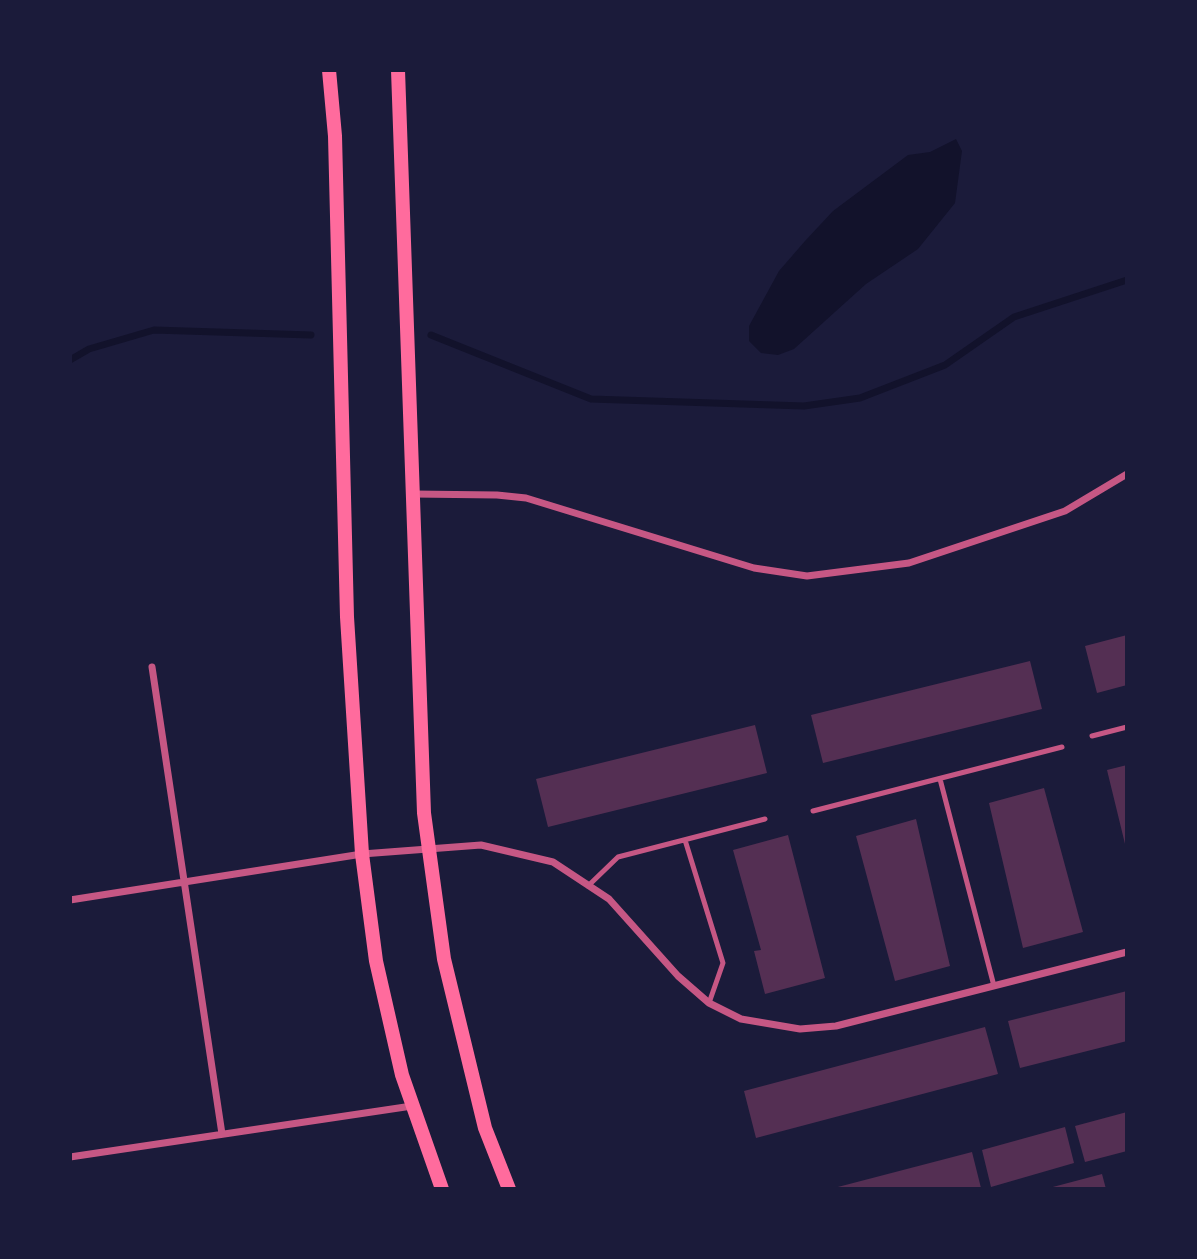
<!DOCTYPE html>
<html>
<head>
<meta charset="utf-8">
<style>
  body { margin:0 }
  #map { position:relative; width:1197px; height:1259px; overflow:hidden; background:#1b1b3a; font-family:"Varela Round",sans-serif }
  canvas { display:block }
  .frame { position:absolute; inset:0; border:72px solid #1b1b3a; pointer-events:none }
</style>
</head>
<body>
<div id="map">
<canvas width="1197" height="1259"></canvas>
<div class="frame"></div>
</div>
<script>
const context = document.querySelector('canvas').getContext('2d');
context.lineJoin = 'round';
function fillPath(path, color) {
  context.fillStyle = color;
  context.fill(path, 'evenodd');
}
function shape(rows) {
  const path = new Path2D();
  for (const r of rows) {
    path.moveTo(r[0], r[1]);
    for (let i = 2; i < r.length; i += 2) path.lineTo(r[i], r[i + 1]);
  }
  return path;
}
function stroke(path, color, width, dash) {
  context.strokeStyle = color;
  context.lineWidth = width;
  context.lineCap = dash ? 'butt' : 'round';
  context.setLineDash(dash || []);
  context.stroke(path);
}
fillPath(shape([
  [956,139,962,151,955,203,918,249,866,284,794,349,778,355,761,353,749,341,749,326,779,271,805,241,833,211,908,155,930,152]
]), '#12122b');
stroke(shape([
  [431,335,591,399,804,406,860,398,945,365,1014,317,1127,280],
  [70,360,89,349,154,330,311,335]
]), '#12122b', 7);
fillPath(shape([
  [1127,635,1127,685,1097,693,1085,646],
  [1030,661,1042,709,823,763,811,715],
  [755,725,767,773,548,827,536,779],
  [1127,765,1127,848,1126,848,1107,770],
  [1044,788,1083,932,1023,948,989,803],
  [916,819,950,966,895,981,856,836],
  [788,835,825,978,765,994,754,951,761,950,733,850],
  [1127,991,1127,1041,1020,1068,1008,1021],
  [985,1027,998,1074,756,1138,744,1091],
  [1127,1112,1127,1151,1085,1162,1075,1126],
  [1065,1127,1074,1163,991,1187,982,1150],
  [972,1152,981,1188,834,1189,834,1188],
  [1102,1174,1106,1189,1049,1189,1049,1188]
]), '#542f53');
stroke(shape([
  [1092,736,1127,727],
  [940,779,994,986],
  [813,811,1062,747],
  [685,840,723,963,709,1003],
  [588,886,618,857,765,819]
]), '#c65784', 5);
stroke(shape([
  [413,494,497,495,526,498,754,568,807,576,909,563,1065,511,1127,474],
  [152,667,222,1134],
  [70,900,362,854,481,845,553,862,609,899,678,976,709,1003,741,1019,800,1029,836,1026,1127,952],
  [70,1157,412,1106]
]), '#c65784', 7);
stroke(shape([
  [329,70,335,136,347,617,362,854,376,961,402,1075,442,1189],
  [398,70,424,813,444,959,485,1128,509,1189]
]), '#ff6b9d', 14);
</script>
</body>
</html>
